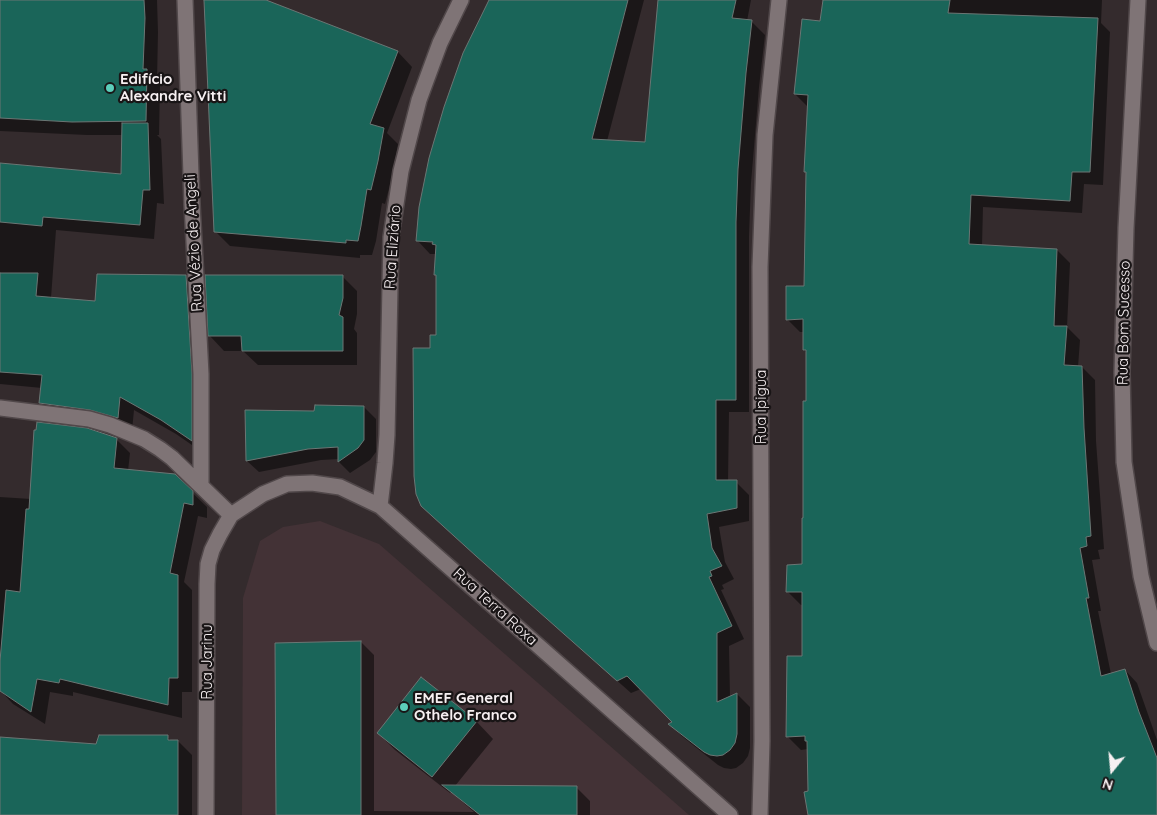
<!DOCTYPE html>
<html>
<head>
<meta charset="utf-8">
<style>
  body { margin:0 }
  #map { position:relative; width:1157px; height:815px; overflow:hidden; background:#342b2d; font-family:Quicksand,sans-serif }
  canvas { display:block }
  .north { position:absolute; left:1087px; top:745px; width:50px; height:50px; -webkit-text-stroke:4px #191516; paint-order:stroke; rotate:197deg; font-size:14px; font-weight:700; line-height:20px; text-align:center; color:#f7f0f2 }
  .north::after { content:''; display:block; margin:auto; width:18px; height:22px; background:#f7f0f2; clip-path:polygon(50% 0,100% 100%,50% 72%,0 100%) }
</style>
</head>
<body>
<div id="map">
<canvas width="1157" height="815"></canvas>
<div class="north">N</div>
</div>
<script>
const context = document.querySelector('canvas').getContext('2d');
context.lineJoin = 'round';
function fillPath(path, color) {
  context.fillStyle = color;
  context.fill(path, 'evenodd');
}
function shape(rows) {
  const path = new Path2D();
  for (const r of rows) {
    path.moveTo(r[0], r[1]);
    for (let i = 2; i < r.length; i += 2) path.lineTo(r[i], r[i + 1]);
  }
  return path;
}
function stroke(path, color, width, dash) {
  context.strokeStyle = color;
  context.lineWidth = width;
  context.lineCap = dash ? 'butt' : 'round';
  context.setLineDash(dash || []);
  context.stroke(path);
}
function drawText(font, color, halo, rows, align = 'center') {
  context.font = font + ' Quicksand,sans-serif';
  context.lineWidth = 4.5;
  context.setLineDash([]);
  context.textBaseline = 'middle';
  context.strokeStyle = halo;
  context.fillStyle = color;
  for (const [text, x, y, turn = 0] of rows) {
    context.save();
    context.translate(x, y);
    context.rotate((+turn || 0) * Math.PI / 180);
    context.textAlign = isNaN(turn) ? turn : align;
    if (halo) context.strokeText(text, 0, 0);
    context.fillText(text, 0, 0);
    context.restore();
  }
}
fillPath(shape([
  [320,521,379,544,689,815,242,815,243,598,260,541,283,527]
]), '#433236');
fillPath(shape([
  [0,0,157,0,158,32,157,81,160,84,159,135,157,135,161,139,164,204,157,203,154,239,56,230,51,298,96,302,186,276,200,290,205,454,176,434,134,410,132,431,54,417,40,403,42,388,0,384,0,165,122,175,123,135,87,135,0,131],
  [205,0,263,0,398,52,412,67,387,133,398,144,392,177,385,204,382,203,376,241,372,255,360,255,360,258,230,246,215,231],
  [504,0,644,0,607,141,646,143,659,0,751,0,747,21,752,22,765,35,759,87,751,183,749,236,749,412,729,412,728,482,736,482,749,495,749,521,719,527,725,562,734,579,722,585,724,589,721,590,744,639,729,646,730,697,737,694,750,707,750,748,748,756,743,763,736,768,731,769,724,768,718,765,683,737,670,725,675,723,641,689,631,693,491,569,436,519,431,349,437,336,437,254,430,254,417,240],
  [824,0,1102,0,1101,23,1110,32,1103,185,1084,184,1082,213,983,207,982,246,1057,250,1070,263,1067,327,1080,340,1078,367,1082,367,1095,380,1096,441,1104,549,1098,550,1100,559,1092,560,1101,611,1098,611,1111,674,1125,670,1137,683,1157,740,1157,815,809,815,808,749,801,750,788,737,804,658,804,605,801,605,788,592,803,566,807,353,804,350,804,332,800,332,787,319,806,288,808,107,795,94,821,22],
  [343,277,357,291,357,314,354,329,357,333,357,365,258,365,243,351,224,351,210,336],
  [364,407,376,419,376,452,370,460,350,473,339,462,339,459,321,460,259,472,247,461,247,412,316,412],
  [116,439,130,453,128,471,174,475,207,507,207,518,198,516,184,582,192,590,192,692,182,692,182,718,73,692,73,696,50,692,45,724,13,704,0,690,0,497,31,499],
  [361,642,374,655,374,811,474,812,451,792,450,793,395,750,378,733,477,722,493,739,455,786,576,787,590,801,590,815,277,815],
  [167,737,172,741,178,741,192,755,192,815,0,815,0,738,97,744]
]), '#0007');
const building = shape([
  [0,0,144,0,145,18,143,69,147,69,146,121,72,122,0,118,0,0],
  [204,0,266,0,398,51,370,124,384,128,378,161,371,190,367,189,361,226,358,241,346,240,346,243,214,232,204,0],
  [489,0,628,0,592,139,645,142,658,0,736,0,732,18,752,20,746,73,738,169,736,222,736,400,716,400,716,480,737,480,737,508,707,514,712,548,722,566,710,571,712,576,709,577,732,626,717,633,717,702,737,693,737,734,735,743,730,750,723,755,717,756,710,755,704,752,668,724,672,722,627,676,617,681,476,556,421,506,416,494,414,476,413,348,430,348,430,335,436,335,436,275,434,275,436,245,432,244,433,242,416,241,419,207,429,158,444,107,463,53,489,0],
  [823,0,950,0,948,13,1098,18,1090,172,1072,172,1070,201,971,195,969,244,1057,249,1054,326,1067,326,1064,365,1082,366,1084,428,1091,536,1086,537,1087,546,1080,548,1089,598,1086,598,1101,676,1125,669,1139,712,1157,758,1157,815,808,815,804,792,808,791,807,741,805,741,805,736,786,737,787,656,802,656,802,592,786,592,787,565,802,564,802,518,803,518,803,401,806,401,806,350,803,350,803,319,786,320,786,286,804,286,806,172,804,172,808,95,794,94,802,19,820,21,823,0],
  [122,123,148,123,150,190,143,190,140,225,43,217,42,226,0,222,0,163,121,174,122,123],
  [0,273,38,273,36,296,95,301,97,274,186,275,192,374,192,441,161,420,120,397,118,418,90,410,39,403,42,375,0,372,0,273],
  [205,275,343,275,343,298,339,315,343,317,343,351,242,351,241,336,208,336,205,275],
  [315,405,364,406,364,440,358,448,338,462,338,447,308,449,246,461,245,410,314,411,315,405],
  [37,422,87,428,117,438,114,468,175,474,193,491,193,505,184,503,170,573,178,575,178,678,169,678,168,705,60,679,59,683,37,679,31,712,0,691,0,661,6,590,20,592,26,509,29,509,34,430,36,430,37,422],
  [361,641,361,815,276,815,275,643,361,641],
  [421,677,477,721,432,777,377,733,421,677],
  [99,735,168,735,168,740,178,740,178,815,0,815,0,737,96,744,99,735],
  [442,785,577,786,577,815,480,815,442,785]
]);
fillPath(building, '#1a6559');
stroke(building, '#6b7674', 1);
const street = shape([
  [185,0,192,204,201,374,201,486],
  [1138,0,1126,228,1122,372,1124,462,1141,576,1157,643],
  [0,408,89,419,110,425,144,439,160,449,172,458,231,515],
  [380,506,385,463,387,435,391,237,401,171,419,100,440,43,461,0],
  [206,815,207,584,208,564,212,550,220,534,231,515,263,494,287,484,312,483,340,487,380,506,730,815],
  [760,815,762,741,760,267,765,135,779,0]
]);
stroke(street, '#51484a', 18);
stroke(street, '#7f7476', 15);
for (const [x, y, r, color] of [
  [110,88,5,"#5cceba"],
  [404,707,5,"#5cceba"]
]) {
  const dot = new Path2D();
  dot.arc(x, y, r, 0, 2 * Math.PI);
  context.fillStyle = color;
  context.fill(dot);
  stroke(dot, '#191516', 2);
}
drawText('bold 15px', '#f7f0f2', '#191516', [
  ["Edifício",120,79],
  ["Alexandre Vitti",120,96],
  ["EMEF General",414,698],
  ["Othelo Franco",414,715]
], 'left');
drawText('15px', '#f7f0f2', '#191516', [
  ["Rua Vézio de Angeli",194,243,-93],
  ["Rua Eliziário",393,247,-86],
  ["Rua Bom Sucesso",1124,323,-89],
  ["Rua Ipigua",761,407,-90],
  ["Rua Terra Roxa",495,607,42],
  ["Rua Jarinu",207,662,-90]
]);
</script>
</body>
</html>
